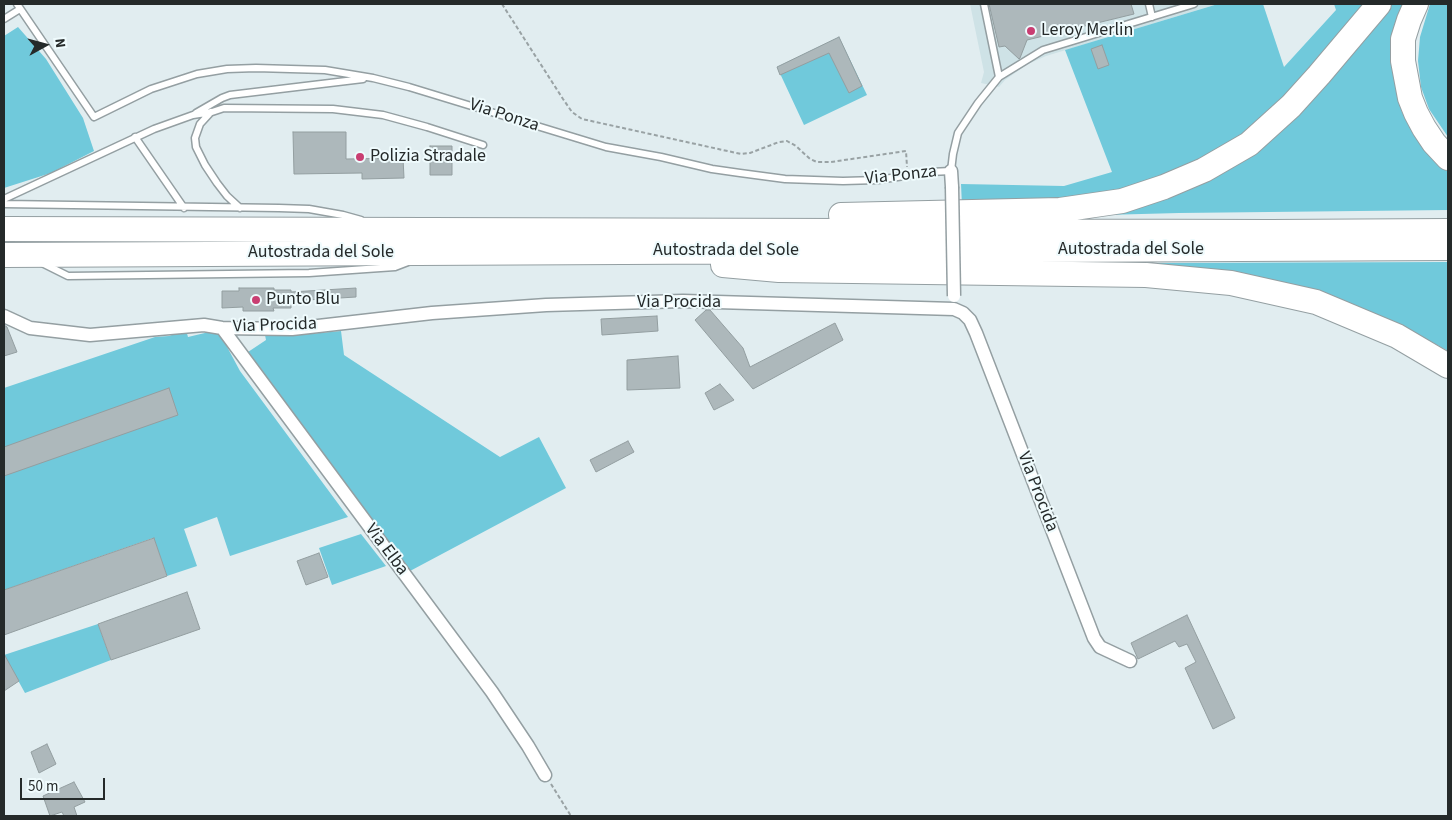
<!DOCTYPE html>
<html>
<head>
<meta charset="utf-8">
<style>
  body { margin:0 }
  #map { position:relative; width:1452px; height:820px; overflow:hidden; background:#e1edf0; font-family:"Source Sans 3",sans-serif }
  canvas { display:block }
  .frame { position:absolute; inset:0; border:5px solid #252a2a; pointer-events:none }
  .north { position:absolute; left:20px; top:20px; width:50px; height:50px; -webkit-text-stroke:4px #effbfd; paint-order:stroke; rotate:83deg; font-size:14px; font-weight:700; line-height:20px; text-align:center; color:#252a2a }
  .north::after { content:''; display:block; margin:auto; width:18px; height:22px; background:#252a2a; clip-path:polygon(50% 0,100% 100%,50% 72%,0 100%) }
  .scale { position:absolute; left:20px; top:778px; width:85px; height:22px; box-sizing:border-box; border:2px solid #252a2a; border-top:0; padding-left:6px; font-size:15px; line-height:18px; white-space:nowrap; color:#252a2a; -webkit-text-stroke:4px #effbfd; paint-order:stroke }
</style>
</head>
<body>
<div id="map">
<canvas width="1452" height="820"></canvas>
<div class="frame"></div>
<div class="north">N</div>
<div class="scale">50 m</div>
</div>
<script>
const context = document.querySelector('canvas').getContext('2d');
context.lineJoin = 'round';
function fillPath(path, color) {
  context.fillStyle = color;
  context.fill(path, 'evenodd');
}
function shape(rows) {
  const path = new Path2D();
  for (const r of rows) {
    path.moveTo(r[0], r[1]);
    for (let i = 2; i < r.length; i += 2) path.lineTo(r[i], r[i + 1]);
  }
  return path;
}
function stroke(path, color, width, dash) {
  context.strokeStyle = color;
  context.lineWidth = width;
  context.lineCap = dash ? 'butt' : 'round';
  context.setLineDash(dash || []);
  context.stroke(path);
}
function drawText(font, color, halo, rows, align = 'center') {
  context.font = font + ' "Source Sans 3",sans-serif';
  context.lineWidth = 4;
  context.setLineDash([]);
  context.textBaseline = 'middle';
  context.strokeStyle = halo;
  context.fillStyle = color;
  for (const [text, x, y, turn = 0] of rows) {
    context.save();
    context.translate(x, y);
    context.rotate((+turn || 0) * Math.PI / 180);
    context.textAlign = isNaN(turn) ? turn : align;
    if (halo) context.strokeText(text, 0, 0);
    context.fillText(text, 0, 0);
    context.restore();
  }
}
fillPath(shape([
  [970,4,1218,4,1046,56,1028,64,1005,80,999,87,981,83,984,72]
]), '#cee2e6');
fillPath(shape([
  [1218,4,1263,4,1284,67,1336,10,1334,4,1367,4,1298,84,1239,137,1191,165,1155,180,1077,201,962,206,961,184,1064,186,1112,172,1065,50],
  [1390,4,1407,4,1394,54,1395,82,1402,112,1417,139,1437,163,1448,172,1448,210,1179,213,916,220,1126,207,1306,106,1358,48],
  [1430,4,1448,4,1448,137,1429,109,1421,87,1418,61,1420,37],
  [18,27,46,59,83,118,94,151,51,173,4,188,4,36],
  [839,37,867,95,804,125,777,67],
  [1448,262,1448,351,1403,326,1353,305,1312,292,883,264],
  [186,330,188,337,209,332,219,334,225,343,240,371,348,517,230,556,217,517,184,529,197,566,167,576,153,538,4,590,4,388,155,337,169,336],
  [341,331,344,355,500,457,539,437,566,488,410,571,248,352,266,340,265,335,287,336],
  [361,534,386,566,332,585,319,548],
  [98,624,111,660,25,693,4,655]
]), '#70c9db');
const building = shape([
  [989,4,1131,4,1134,14,1027,40,1020,58,1019,59,1005,46,999,47,989,4],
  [839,37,862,86,849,93,829,53,780,75,777,67,839,37],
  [1102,45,1109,65,1098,69,1091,49,1102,45],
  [293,132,346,132,346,159,403,158,404,178,362,179,362,173,294,174,293,132],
  [430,146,452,146,452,175,430,175,430,146],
  [239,288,274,288,274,290,291,290,291,292,356,288,356,297,291,301,291,308,273,308,274,311,243,311,243,307,222,308,222,291,239,291,239,288],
  [706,310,710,310,743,348,750,367,835,323,843,340,753,389,695,320,706,310],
  [657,316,658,331,602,335,601,319,657,316],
  [4,325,7,327,17,352,4,356,4,325],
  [678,356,680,388,627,390,627,360,678,356],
  [720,384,734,400,714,410,705,393,720,384],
  [169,388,178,415,4,476,4,447,169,388],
  [628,441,634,452,596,472,590,460,628,441],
  [154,538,167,576,4,635,4,590,154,538],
  [319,553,328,577,306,585,297,561,319,553],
  [187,592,200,629,111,660,98,624,187,592],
  [1187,615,1235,718,1213,729,1185,668,1196,662,1187,644,1179,647,1175,641,1138,659,1131,643,1187,615],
  [4,654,19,681,4,691,4,654],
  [47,744,56,764,39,773,31,752,47,744],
  [74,782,85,802,74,807,77,816,64,816,62,812,50,816,43,796,74,782]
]);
fillPath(building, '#adb8bb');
stroke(building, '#939ea0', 1);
const service = shape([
  [17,4,94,117,151,89,197,74,227,69,256,68,325,70,373,78,409,87,606,147,661,157,712,169,740,173,785,179,843,181,878,180,930,172,951,171,953,154,958,133,978,103,999,77,1043,50,1194,4],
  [984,4,999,77],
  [1149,4,1152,17],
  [4,19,20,9],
  [211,112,200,124,195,138,196,147,205,165,217,183,227,196,240,208],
  [196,113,222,98,230,95,363,79],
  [135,137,184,208],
  [4,199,154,129,193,115,212,112,224,108,333,109,383,115,427,127,483,145],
  [4,204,279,208,309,209,343,215,361,220],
  [42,263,68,276,309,273,395,267,408,262]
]);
const minor = shape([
  [951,171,952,187],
  [4,316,30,328,90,335,204,325,222,328,292,329,432,313,546,305,683,301,954,309,963,313,970,320,976,333,1094,638,1100,647,1130,661],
  [222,328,492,692,528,746,545,775]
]);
const motorway = shape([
  [1416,4,1409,20,1403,39,1403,61,1410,98,1416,113,1424,128,1434,143,1448,158],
  [841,215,1060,210,1122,201,1164,187,1204,170,1249,144,1291,106,1319,75,1379,4],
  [4,229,1271,232,1448,231],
  [4,255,1448,248],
  [723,265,779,270,1146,275,1231,283,1316,302,1397,336,1448,366]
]);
stroke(service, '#949fa2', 9);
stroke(minor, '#949fa2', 15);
stroke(motorway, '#949fa2', 26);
stroke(shape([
  [502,4,563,99,572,112,582,119,741,154,750,153,779,142,787,141,796,146,810,159,817,162,831,162,906,151,907,167],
  [551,784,571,816]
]), '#99a2a4', 2, [4, 2.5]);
stroke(service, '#fff', 6);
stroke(minor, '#fff', 12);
stroke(motorway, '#fff', 24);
const minorBridge = shape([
  [952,187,954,296]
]);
stroke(minorBridge, '#949fa2', 15, []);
stroke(minorBridge, '#fff', 12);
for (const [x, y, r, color] of [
  [1031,31,5,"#c93e72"],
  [360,157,5,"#c93e72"],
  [256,300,5,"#c93e72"]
]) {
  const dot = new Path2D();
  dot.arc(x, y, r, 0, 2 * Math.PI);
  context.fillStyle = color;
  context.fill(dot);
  stroke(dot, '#effbfd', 2);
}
drawText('18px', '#252a2a', '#effbfd', [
  ["Leroy Merlin",1041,31],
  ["Polizia Stradale",370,157],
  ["Punto Blu",266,300]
], 'left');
drawText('18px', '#252a2a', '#effbfd', [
  ["Via Ponza",504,116,18],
  ["Via Ponza",901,176,-6],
  ["Autostrada del Sole",1131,250],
  ["Autostrada del Sole",726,251],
  ["Autostrada del Sole",321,253],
  ["Via Procida",679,303],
  ["Via Procida",275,326,-2],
  ["Via Procida",1037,492,69],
  ["Via Elba",386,550,53]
]);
</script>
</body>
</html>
